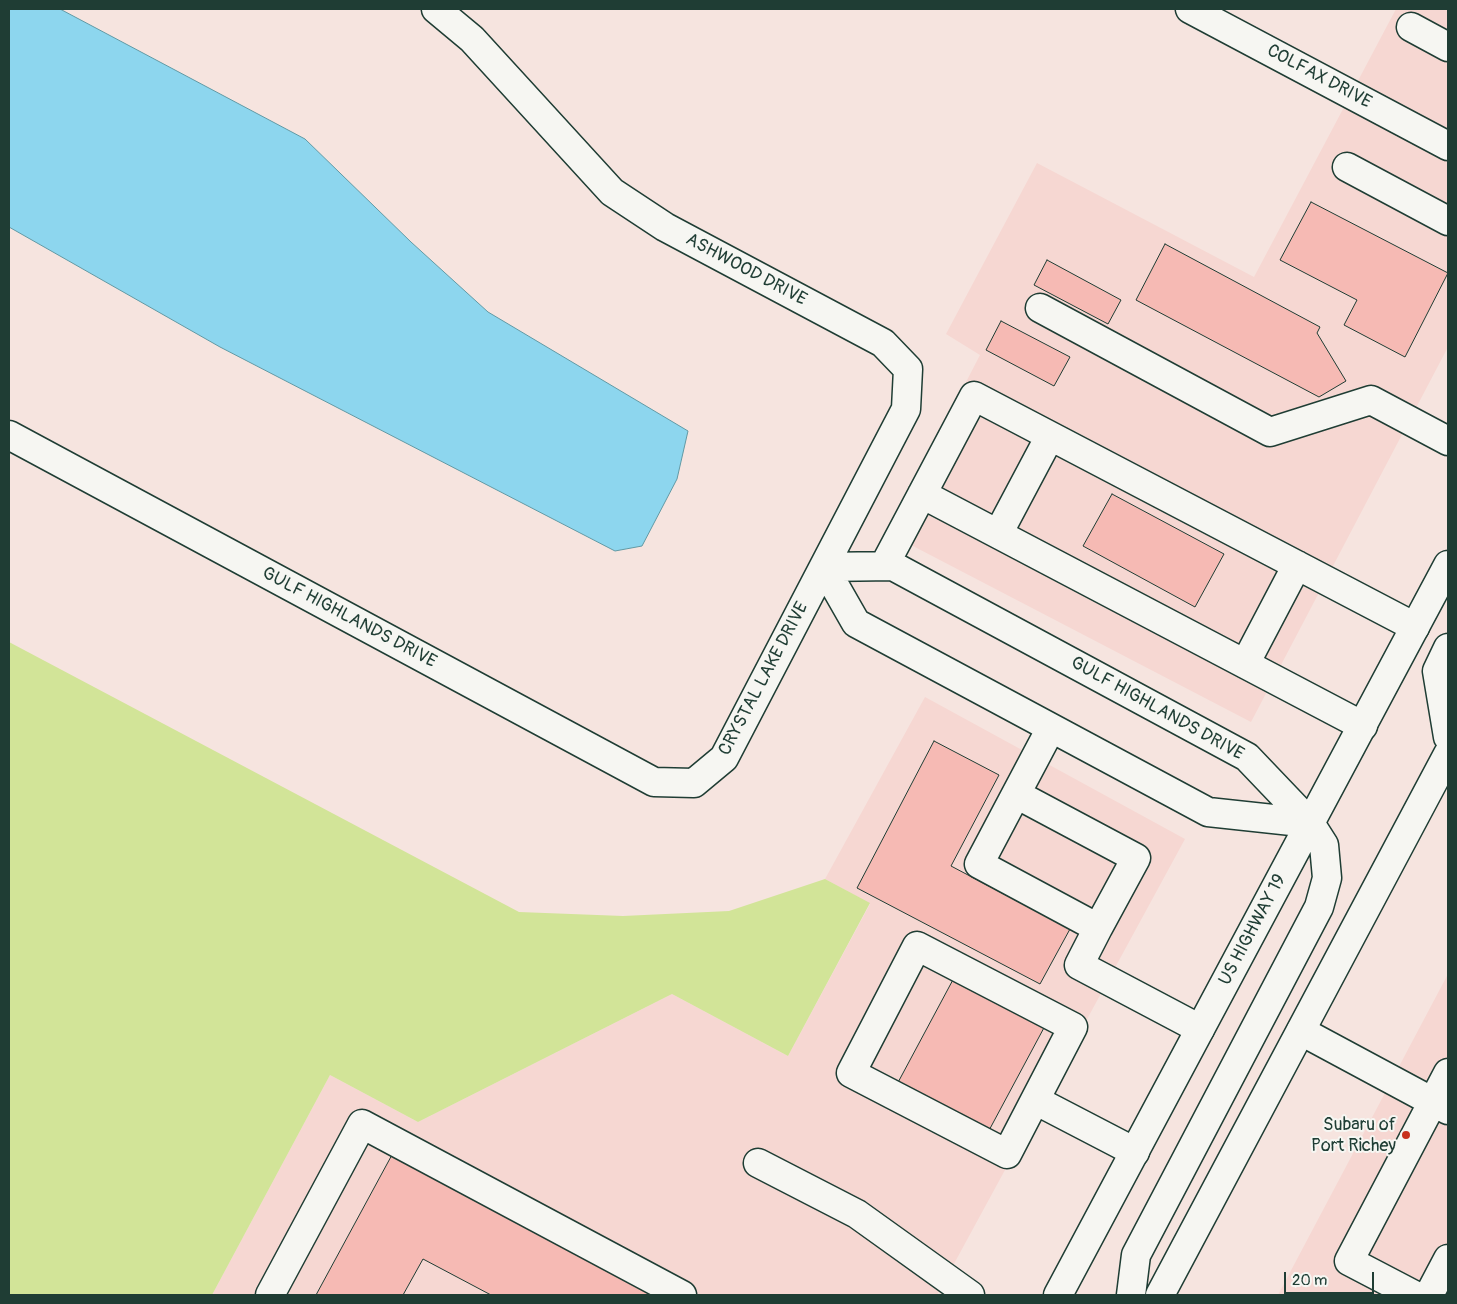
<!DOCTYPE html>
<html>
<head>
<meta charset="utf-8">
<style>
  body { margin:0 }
  #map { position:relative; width:1457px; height:1304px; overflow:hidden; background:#f6e4df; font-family:Pangolin,sans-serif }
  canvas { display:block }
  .frame { position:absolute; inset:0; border:10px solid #1f3d34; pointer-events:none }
  .scale { position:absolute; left:1284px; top:1272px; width:90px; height:22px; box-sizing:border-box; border:2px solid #1f3d34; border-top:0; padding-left:6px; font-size:15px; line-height:18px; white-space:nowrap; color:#1f3d34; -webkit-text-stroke:4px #f6f6f2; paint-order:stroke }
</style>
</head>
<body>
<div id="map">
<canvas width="1457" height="1304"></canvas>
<div class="frame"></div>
<div class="scale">20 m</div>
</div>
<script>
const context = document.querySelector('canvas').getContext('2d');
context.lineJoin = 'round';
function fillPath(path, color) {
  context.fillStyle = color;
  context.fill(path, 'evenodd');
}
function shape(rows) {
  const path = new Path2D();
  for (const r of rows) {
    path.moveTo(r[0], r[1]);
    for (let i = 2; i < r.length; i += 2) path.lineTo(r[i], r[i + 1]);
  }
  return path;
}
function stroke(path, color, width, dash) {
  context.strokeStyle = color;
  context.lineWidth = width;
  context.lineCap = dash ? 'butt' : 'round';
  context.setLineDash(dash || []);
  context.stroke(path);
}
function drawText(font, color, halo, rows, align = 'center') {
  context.font = font + ' Pangolin,sans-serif';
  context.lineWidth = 4;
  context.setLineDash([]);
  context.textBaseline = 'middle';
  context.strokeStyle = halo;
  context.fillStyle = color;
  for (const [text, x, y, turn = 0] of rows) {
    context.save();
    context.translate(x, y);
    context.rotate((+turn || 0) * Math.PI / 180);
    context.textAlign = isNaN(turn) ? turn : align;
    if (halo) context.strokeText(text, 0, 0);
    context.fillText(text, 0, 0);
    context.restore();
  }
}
fillPath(shape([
  [1396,9,1448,9,1448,347,1251,722,888,533,980,355,946,334,1037,163,1254,277],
  [925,697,1185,839,937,1295,212,1295,330,1075,418,1122,672,994,788,1056,870,904,825,879],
  [1448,974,1448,1295,1278,1295]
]), '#f6d7d2');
fillPath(shape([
  [9,642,519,912,623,916,729,911,825,879,870,903,788,1056,672,994,418,1122,330,1075,212,1295,9,1295]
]), '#d2e498');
const water = shape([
  [9,9,60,9,305,139,411,242,488,312,688,431,677,479,642,546,615,551,220,347,9,227,9,9]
]);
fillPath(water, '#8dd6ee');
stroke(water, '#6199a4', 1);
const building = shape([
  [1311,202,1448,273,1405,357,1344,325,1357,300,1280,260,1311,202],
  [1165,244,1320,327,1317,333,1346,381,1319,397,1136,300,1165,244],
  [1047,260,1121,300,1108,324,1034,285,1047,260],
  [1001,321,1070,357,1054,386,986,350,1001,321],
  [1112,494,1224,554,1195,607,1083,546,1112,494],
  [934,741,999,775,951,866,1070,929,1040,984,857,888,934,741],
  [955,976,1046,1024,986,1136,895,1088,955,976],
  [393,1153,660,1295,491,1295,423,1259,403,1295,316,1295,393,1153]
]);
fillPath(building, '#f6bab4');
stroke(building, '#1f3d34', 1);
const minor = shape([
  [1190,9,1448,146],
  [1411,27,1448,47],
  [1347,167,1448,221],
  [1040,308,1270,432,1371,400,1448,441],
  [9,435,654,782,694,783,724,758,906,409,908,369,883,343,665,227,612,192,472,39,436,9],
  [922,494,1363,726],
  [998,534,1050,436],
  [884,566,974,396,1415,627],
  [824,567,856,623,1208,812,1310,823],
  [824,567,893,566,1247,757,1310,823],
  [1245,664,1297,565],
  [1016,794,1051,728],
  [1098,928,979,864,1016,794,1136,858,1098,928,1079,965,1200,1029],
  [1301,1031,1448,1110],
  [1035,1100,1007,1154,851,1073,917,946,1073,1027,1035,1100,1135,1152],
  [758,1163,857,1214,970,1295],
  [270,1295,362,1124,682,1295],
  [1414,1295,1349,1261,1448,1073],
  [1429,1295,1448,1259]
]);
const highway = shape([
  [1448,648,1437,671,1448,737],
  [1058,1295,1448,565],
  [1131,1295,1136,1255,1319,907,1327,878,1324,845,1310,823],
  [1160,1295,1448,754]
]);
stroke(minor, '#1f3d34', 31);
stroke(highway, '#1f3d34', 31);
stroke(minor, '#f6f6f2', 28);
stroke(highway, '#f6f6f2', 28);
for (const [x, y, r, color] of [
  [1406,1135,5,"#c8321e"]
]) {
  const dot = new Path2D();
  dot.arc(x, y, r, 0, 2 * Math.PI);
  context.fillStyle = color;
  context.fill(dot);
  stroke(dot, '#f6f6f2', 2);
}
drawText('18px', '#1f3d34', '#f6f6f2', [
  ["COLFAX DRIVE",1319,77,28],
  ["ASHWOOD DRIVE",746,270,28],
  ["GULF HIGHLANDS DRIVE",349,618,28],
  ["CRYSTAL LAKE DRIVE",764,679,-62],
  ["GULF HIGHLANDS DRIVE",1157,709,29],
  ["US HIGHWAY 19",1253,930,-62]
]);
drawText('18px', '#1f3d34', '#f6f6f2', [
  ["Subaru of",1396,1125],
  ["Port Richey",1396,1146]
], 'right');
</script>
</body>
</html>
